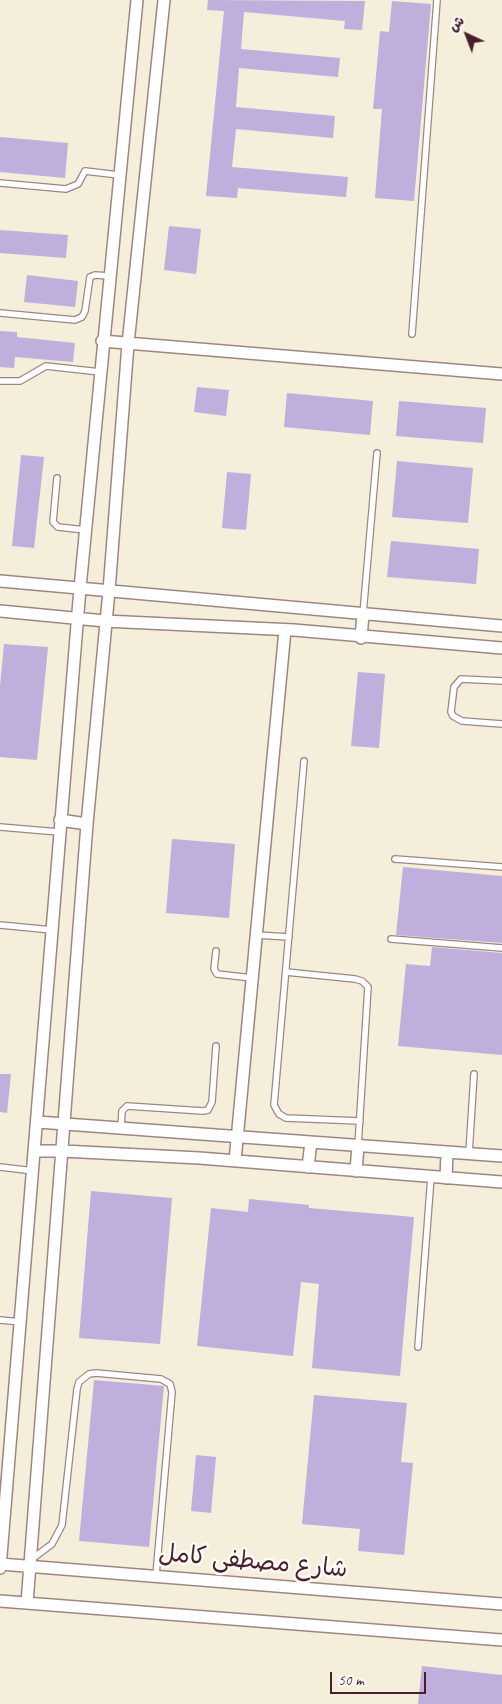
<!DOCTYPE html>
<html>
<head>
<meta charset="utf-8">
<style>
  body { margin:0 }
  #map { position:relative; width:502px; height:1704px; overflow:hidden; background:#f4eeda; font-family:Caveat,"Playpen Sans Arabic",sans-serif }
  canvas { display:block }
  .north { position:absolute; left:442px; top:10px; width:50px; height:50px; -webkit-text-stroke:4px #fdfcf7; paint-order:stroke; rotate:317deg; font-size:14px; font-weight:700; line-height:20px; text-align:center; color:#4a1f2b }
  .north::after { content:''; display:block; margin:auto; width:18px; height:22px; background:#4a1f2b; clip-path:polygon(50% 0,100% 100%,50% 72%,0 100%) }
  .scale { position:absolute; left:330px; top:1672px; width:96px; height:22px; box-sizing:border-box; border:2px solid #4a1f2b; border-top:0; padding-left:6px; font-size:15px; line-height:18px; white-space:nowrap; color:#4a1f2b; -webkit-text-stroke:4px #fdfcf7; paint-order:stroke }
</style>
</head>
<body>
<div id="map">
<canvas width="502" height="1704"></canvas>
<div class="north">ش</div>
<div class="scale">50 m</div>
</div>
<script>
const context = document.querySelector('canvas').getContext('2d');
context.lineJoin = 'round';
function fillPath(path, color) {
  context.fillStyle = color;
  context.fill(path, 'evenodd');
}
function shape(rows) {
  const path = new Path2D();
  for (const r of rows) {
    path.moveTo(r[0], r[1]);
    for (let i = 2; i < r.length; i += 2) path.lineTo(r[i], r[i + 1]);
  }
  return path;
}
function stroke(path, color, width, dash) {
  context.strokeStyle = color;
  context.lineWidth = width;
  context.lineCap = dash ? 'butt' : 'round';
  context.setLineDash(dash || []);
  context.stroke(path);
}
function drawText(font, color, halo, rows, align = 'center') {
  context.font = font + ' Caveat,"Playpen Sans Arabic",sans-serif';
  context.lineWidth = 5;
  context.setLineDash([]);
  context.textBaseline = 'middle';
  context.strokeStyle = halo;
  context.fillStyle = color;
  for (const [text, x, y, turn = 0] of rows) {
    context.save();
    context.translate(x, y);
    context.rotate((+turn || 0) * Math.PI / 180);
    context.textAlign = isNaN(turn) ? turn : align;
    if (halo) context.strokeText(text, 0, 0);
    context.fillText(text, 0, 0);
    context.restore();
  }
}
fillPath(shape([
  [208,0,365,1,362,30,344,29,345,21,244,12,241,49,340,58,338,77,239,68,236,107,335,116,333,138,236,129,232,167,348,177,346,197,238,188,237,198,206,196,224,11,207,10],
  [392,1,431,4,414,201,375,198,382,109,373,109,380,31,389,32],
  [0,137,68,143,65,178,0,172],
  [169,226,201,229,196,274,164,270],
  [0,230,68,235,66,258,0,253],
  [27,275,78,281,75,307,24,302],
  [0,331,17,332,17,337,75,343,73,362,15,357,14,368,0,367],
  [197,387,229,390,226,416,194,412],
  [287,393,373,401,370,435,284,427],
  [399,401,486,408,483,443,396,436],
  [21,455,44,457,34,548,12,546],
  [397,461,473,468,468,523,392,517],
  [227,472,251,474,246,530,222,528],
  [391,541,479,549,476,584,387,577],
  [4,644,48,647,37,760,0,757,0,686],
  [358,672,385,674,379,748,351,746],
  [172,839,235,844,229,918,166,913],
  [403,867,502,876,502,943,396,935],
  [432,947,502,953,502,1055,398,1046,406,964,430,966],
  [0,1074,11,1074,7,1113,0,1112],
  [91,1191,172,1198,160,1344,79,1338],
  [249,1199,309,1205,309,1208,414,1217,400,1376,312,1368,319,1284,301,1282,293,1356,197,1346,211,1208,248,1212],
  [94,1380,164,1386,149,1547,79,1541],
  [314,1395,407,1403,401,1462,413,1463,404,1555,358,1551,360,1529,302,1524],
  [196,1455,216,1457,211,1513,191,1511],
  [422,1666,502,1675,502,1704,418,1704]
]), '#c0aedd');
const service = shape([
  [0,183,66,189,78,184,85,171,119,175],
  [0,313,75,320,82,317,85,311,90,277,95,275,109,276],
  [412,334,437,0],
  [0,381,20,381,46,366,100,372],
  [57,478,53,522,58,527,85,530],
  [363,614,377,453],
  [502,681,461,679,454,687,451,712,453,716,462,721,502,724],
  [304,761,274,1105,279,1114,286,1118,360,1121],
  [0,827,59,832],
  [395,859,502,867],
  [0,925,52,930],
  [256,935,289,937],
  [391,939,502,948],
  [216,951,214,969,217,974,252,978],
  [286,972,355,979,362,981,368,987,358,1146],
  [121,1128,122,1111,127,1106,203,1111,208,1110,212,1102,216,1046],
  [469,1153,474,1074],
  [0,1167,34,1171],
  [0,1320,21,1322],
  [418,1347,431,1177],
  [32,1559,52,1544,62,1525,77,1389,79,1382,89,1374,96,1373,161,1379,170,1384,172,1392,156,1575]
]);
const minor = shape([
  [102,341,502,374],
  [0,581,502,626],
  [0,611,105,621,294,630,502,648],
  [361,638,363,614],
  [60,820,87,824],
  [38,1122,502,1156],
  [35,1151,63,1151,199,1158,502,1182],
  [235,1161,285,630],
  [308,1167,311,1142],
  [356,1171,358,1146],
  [446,1178,447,1152],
  [0,1564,502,1604],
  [0,1568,80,588,137,0],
  [0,1601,502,1640],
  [27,1603,87,824,109,591,128,344,164,0]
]);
stroke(service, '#9f8682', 8);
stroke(minor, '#9f8682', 14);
stroke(service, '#fff', 5.5);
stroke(minor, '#fff', 11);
drawText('24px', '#4a1f2b', '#fdfcf7', [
  ["شارع مصطفى كامل",253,1562,5]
]);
</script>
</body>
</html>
